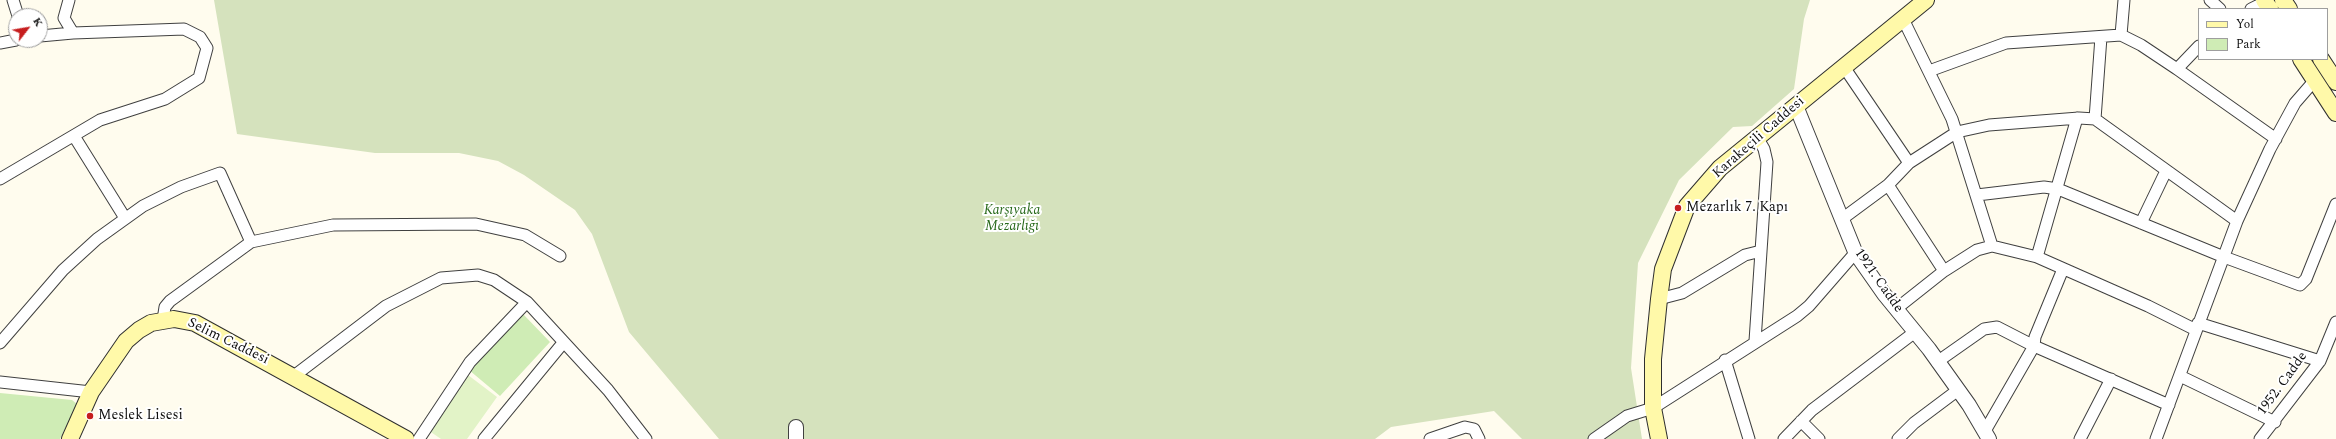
<!DOCTYPE html>
<html>
<head>
<meta charset="utf-8">
<style>
  body { margin:0 }
  #map { position:relative; width:2336px; height:439px; overflow:hidden; background:#fffcee; font-family:Spectral,serif }
  canvas { display:block }
  .legend { position:absolute; left:2198px; top:8px; width:130px; height:52px; box-sizing:border-box; background:#fff; border:1px solid #9e9e9e; margin:0; padding:5px 7px; list-style:none; font-size:12px; color:#0d0d0d }
  .legend li { display:flex; align-items:center; gap:8px; height:20px }
  .legend b { width:20px; border:1px solid #9e9e9e }
  .north { position:absolute; left:8px; top:8px; width:40px; height:40px; box-sizing:border-box; background:#fff; border:1px solid #9e9e9e; border-radius:50%; rotate:59deg; font-size:11px; font-weight:700; line-height:16px; text-align:center; color:#0d0d0d }
  .north::after { content:''; display:block; margin:auto; width:14px; height:18px; background:#c61d1e; clip-path:polygon(50% 0,100% 100%,50% 72%,0 100%) }
</style>
</head>
<body>
<div id="map">
<canvas width="2336" height="439"></canvas>
<ul class="legend">
<li><b style="height:5px;background:#fff9a9"></b>Yol</li>
<li><b style="height:11px;background:#cfecb5"></b>Park</li>
</ul>
<div class="north">K</div>
</div>
<script>
const context = document.querySelector('canvas').getContext('2d');
context.lineJoin = 'round';
function fillPath(path, color) {
  context.fillStyle = color;
  context.fill(path, 'evenodd');
}
function shape(rows) {
  const path = new Path2D();
  for (const r of rows) {
    path.moveTo(r[0], r[1]);
    for (let i = 2; i < r.length; i += 2) path.lineTo(r[i], r[i + 1]);
  }
  return path;
}
function stroke(path, color, width, dash) {
  context.strokeStyle = color;
  context.lineWidth = width;
  context.lineCap = dash ? 'butt' : 'round';
  context.setLineDash(dash || []);
  context.stroke(path);
}
function drawText(font, color, halo, rows, align = 'center') {
  context.font = font + ' Spectral,serif';
  context.lineWidth = 4;
  context.setLineDash([]);
  context.textBaseline = 'middle';
  context.strokeStyle = halo;
  context.fillStyle = color;
  for (const [text, x, y, turn = 0] of rows) {
    context.save();
    context.translate(x, y);
    context.rotate((+turn || 0) * Math.PI / 180);
    context.textAlign = isNaN(turn) ? turn : align;
    if (halo) context.strokeText(text, 0, 0);
    context.fillText(text, 0, 0);
    context.restore();
  }
}
fillPath(shape([
  [523,314,550,342,500,396,469,370],
  [0,393,72,400,77,404,60,439,0,439]
]), '#cfecb5');
fillPath(shape([
  [214,0,1810,0,1804,19,1794,89,1752,126,1733,127,1679,180,1638,263,1631,368,1642,439,1522,439,1494,411,1391,427,1375,439,719,439,629,332,592,234,575,210,524,175,498,161,459,153,375,153,237,134]
]), '#d5e2bd');
fillPath(shape([
  [468,375,497,397,467,439,441,439,428,430]
]), '#e2f3c7');
const minor = shape([
  [13,0,18,16],
  [69,0,64,18,73,33],
  [2210,0,2220,9],
  [2251,9,2265,2],
  [1903,19,1952,119,1992,246],
  [2121,35,2124,0],
  [0,43,16,40],
  [1844,67,1909,163],
  [2177,69,2199,46],
  [1929,71,2006,43,2121,35,2141,45,2177,69,2276,139],
  [2095,119,2101,37],
  [74,136,125,218],
  [0,179,100,120,165,99,199,78,207,48,200,37,184,29,73,33,40,36],
  [1888,185,1944,271],
  [1977,195,2044,187,2058,189,2224,257,2300,285,2306,279,2336,204],
  [1842,219,1888,185,1909,163,1957,132,1989,125,2079,118,2095,119,2237,221],
  [2141,223,2166,171],
  [2037,257,2077,118],
  [1659,299,1682,293,1745,255,1761,251],
  [1896,309,1944,271,1977,250,1992,246,2037,257,2148,306,2196,330],
  [163,320,165,307,170,301,251,242,333,225,476,224,525,235,560,256],
  [2198,323,2320,361],
  [1755,341,1767,162,1764,149,1757,137],
  [0,343,63,270,97,239,143,206,181,187,220,173,251,242],
  [1725,360,1749,439],
  [1937,362,1984,329,1997,327,2034,346,2169,405],
  [294,376,386,306,441,278,478,275,494,280,527,302,608,390,646,439],
  [2180,376,2275,422],
  [0,382,91,392],
  [1801,421,1819,439],
  [1985,431,2034,346,2035,337,2063,269],
  [419,439,470,362,527,302],
  [484,439,563,343],
  [1430,439,1465,427,1474,429,1479,439],
  [1594,439,1627,416,1653,408,1797,316,1809,306,1856,252],
  [1784,439,1812,410,1915,332],
  [1898,439,1914,423,1958,390],
  [2080,439,2111,379],
  [2156,439,2237,221,2270,149,2295,103,2315,80],
  [2260,439,2320,361,2336,322]
]);
const tertiary = shape([
  [1796,106,1856,254,1884,294,1929,349,1969,405,1989,439],
  [796,439,796,427]
]);
const secondary = shape([
  [2264,0,2270,9],
  [2283,0,2289,9],
  [2301,59,2336,113],
  [2321,59,2336,82],
  [70,439,91,392,126,341,139,330,151,323,174,319,195,323,406,439],
  [1659,439,1653,408,1653,359,1659,299,1663,269,1687,206,1720,168,1926,0]
]);
stroke(minor, '#404040', 13);
stroke(tertiary, '#404040', 16);
stroke(secondary, '#2f2f2f', 18);
stroke(minor, '#fff', 11);
stroke(tertiary, '#fff', 14);
stroke(secondary, '#fff9a9', 16);
for (const [x, y, r, color] of [
  [1678,208,4,"#c61d1e"],
  [90,416,4,"#c61d1e"]
]) {
  const dot = new Path2D();
  dot.arc(x, y, r, 0, 2 * Math.PI);
  context.fillStyle = color;
  context.fill(dot);
  stroke(dot, '#fff', 1.5);
}
drawText('14px', '#0d0d0d', '#fff', [
  ["Karakeçili Caddesi",1759,138,-41],
  ["1921. Cadde",1878,281,55],
  ["Selim Caddesi",228,342,26],
  ["1952. Cadde",2283,384,-54]
]);
drawText('14px', '#0d0d0d', '#fff', [
  ["Mezarlık 7. Kapı",1686,208],
  ["Meslek Lisesi",98,416]
], 'left');
drawText('italic 14px', '#27691a', '#fff', [
  ["Karşıyaka",1012,211],
  ["Mezarlığı",1012,227]
]);
</script>
</body>
</html>
